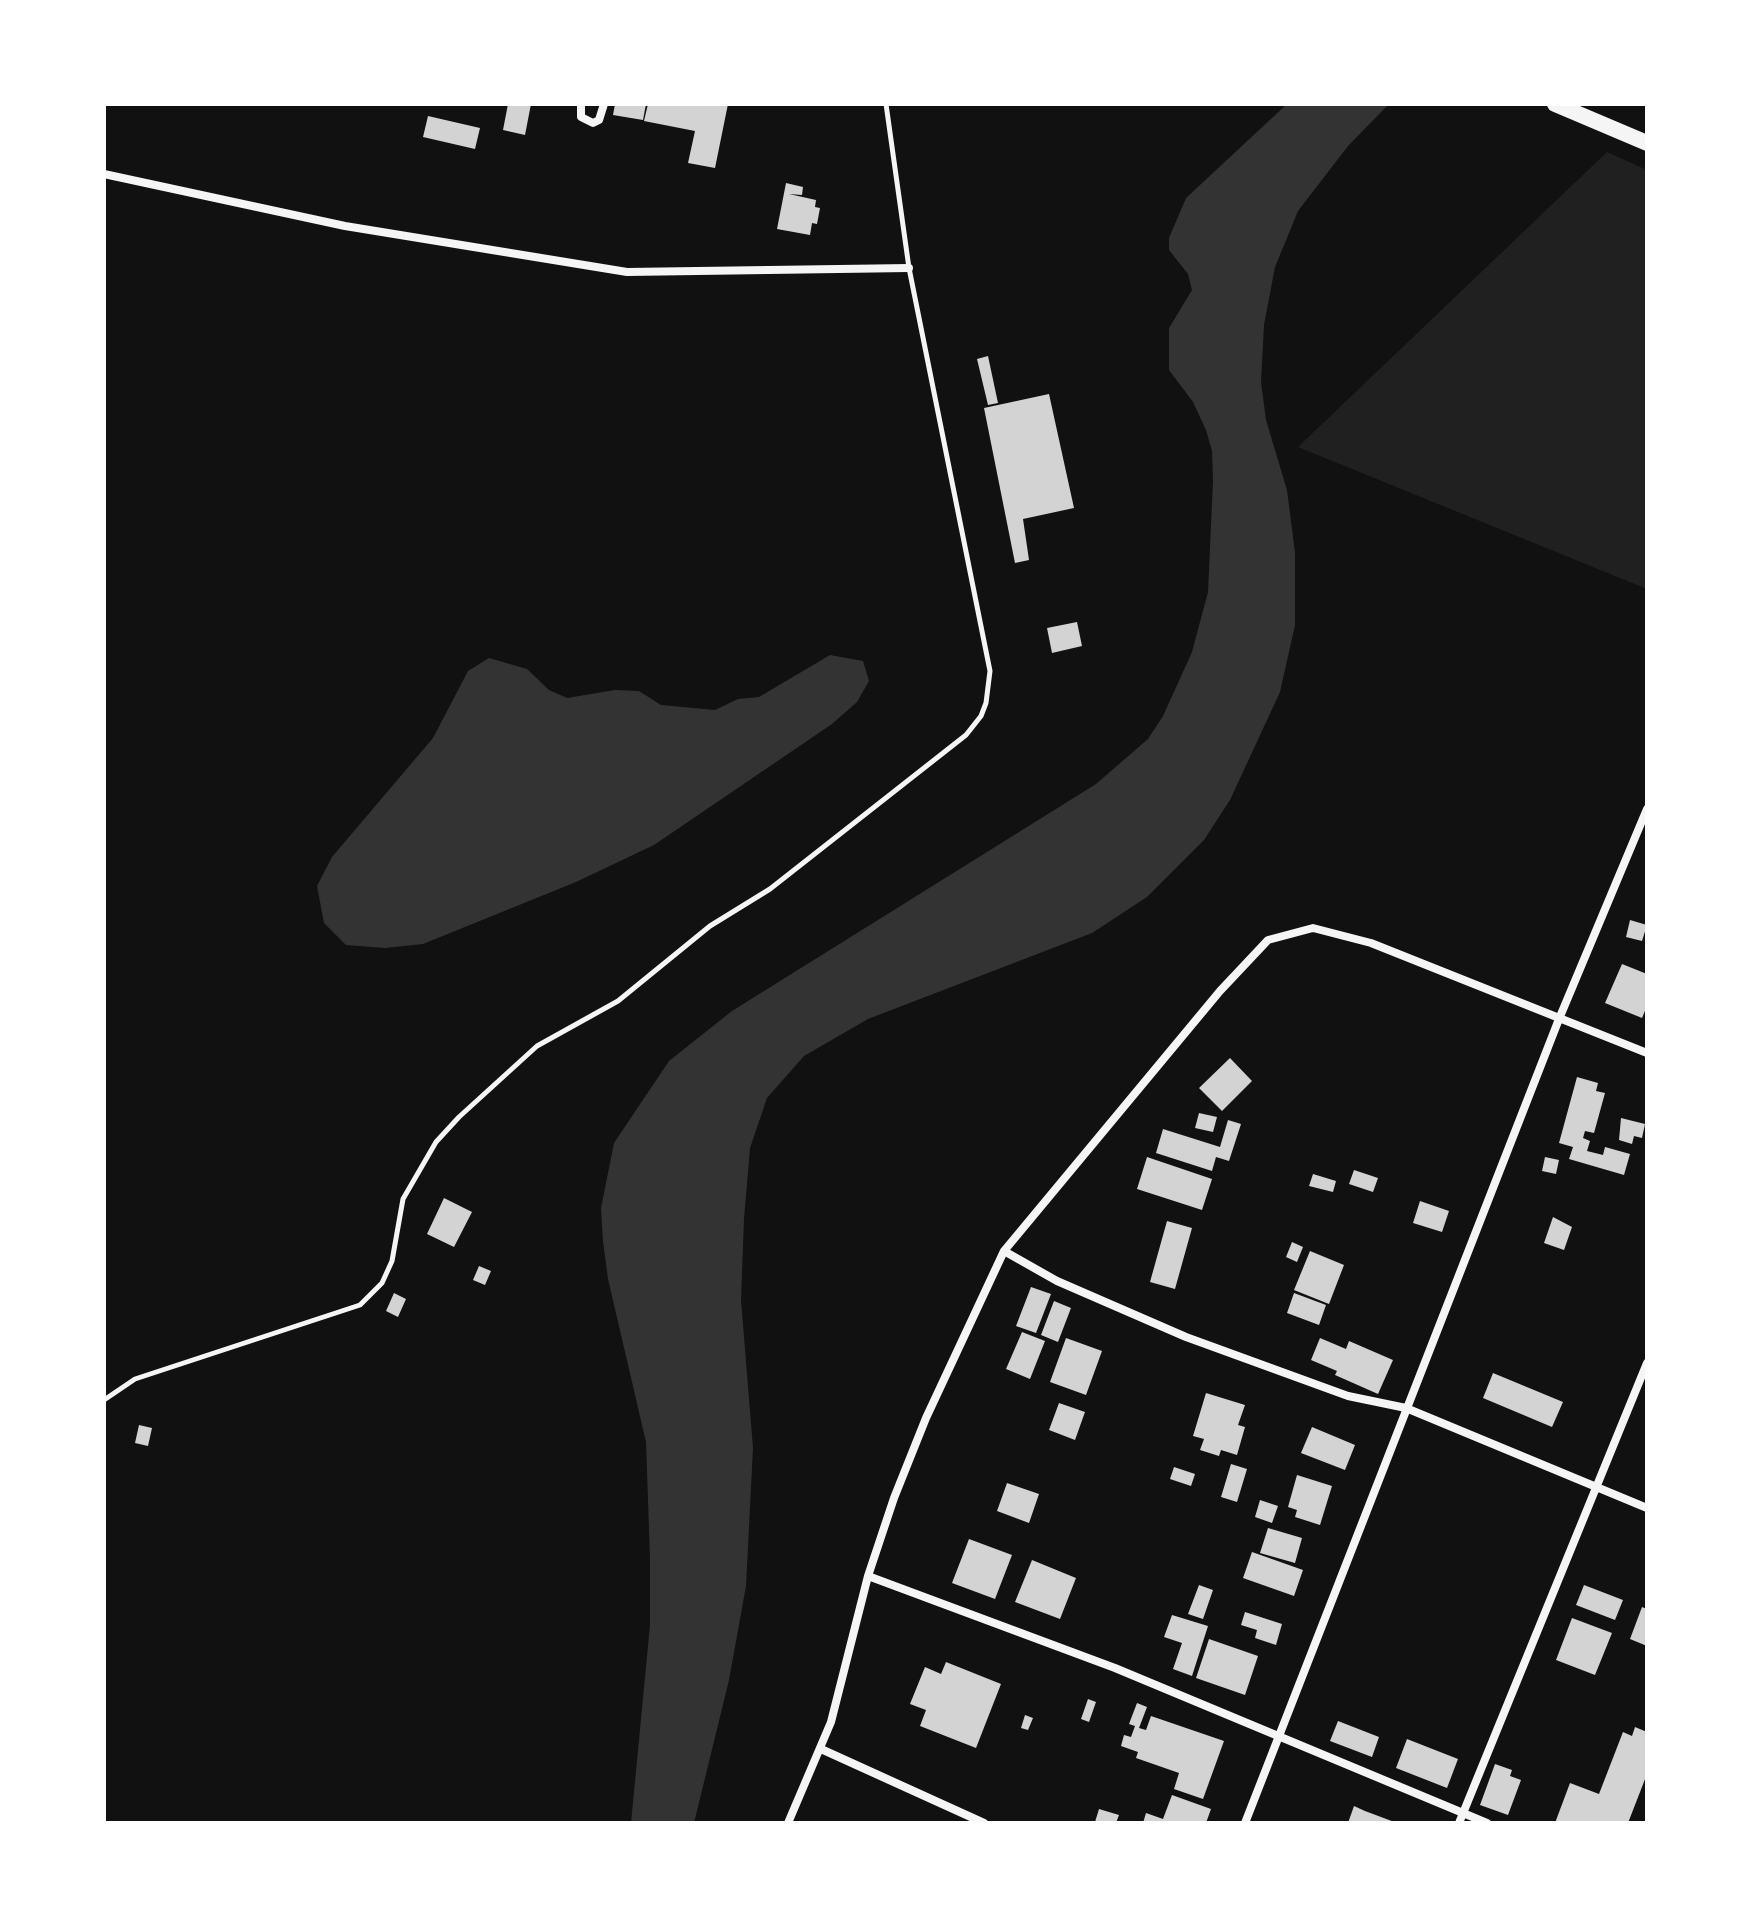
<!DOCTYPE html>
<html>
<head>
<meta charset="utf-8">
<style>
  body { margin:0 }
  #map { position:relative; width:1751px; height:1927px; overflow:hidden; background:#111; font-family:"Asap Condensed",sans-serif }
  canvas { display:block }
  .frame { position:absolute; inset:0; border:106px solid #fff; pointer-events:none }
</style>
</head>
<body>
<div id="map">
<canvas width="1751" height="1927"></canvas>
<div class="frame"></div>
</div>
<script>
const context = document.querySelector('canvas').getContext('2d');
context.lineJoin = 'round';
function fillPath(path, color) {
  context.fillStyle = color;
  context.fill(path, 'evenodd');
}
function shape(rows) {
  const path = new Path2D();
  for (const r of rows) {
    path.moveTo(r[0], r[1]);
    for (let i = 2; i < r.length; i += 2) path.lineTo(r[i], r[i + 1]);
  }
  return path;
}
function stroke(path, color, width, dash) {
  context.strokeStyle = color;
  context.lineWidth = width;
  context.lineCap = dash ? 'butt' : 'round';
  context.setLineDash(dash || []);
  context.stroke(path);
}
fillPath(shape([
  [1607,152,1647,170,1647,589,1298,447]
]), '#202020');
fillPath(shape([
  [1287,104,1389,104,1348,146,1298,211,1275,267,1264,325,1261,382,1266,420,1287,490,1295,552,1295,625,1280,692,1230,800,1204,840,1147,897,1092,933,868,1019,804,1056,767,1098,750,1148,744,1219,741,1300,753,1448,746,1586,729,1680,694,1823,631,1823,650,1625,650,1558,646,1442,608,1279,603,1241,601,1208,614,1143,669,1061,732,1011,1096,784,1148,739,1163,716,1192,652,1208,592,1213,481,1212,451,1206,430,1193,402,1169,370,1169,328,1192,290,1188,274,1169,250,1169,238,1186,198],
  [830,655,863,661,869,681,857,702,832,724,654,845,576,882,423,944,385,948,346,945,324,923,317,886,332,857,433,738,468,671,489,658,527,669,549,690,567,698,615,690,639,691,661,705,715,710,738,699,759,697]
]), '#333');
fillPath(shape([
  [508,104,531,104,525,135,503,130],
  [615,104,646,104,643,120,613,115],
  [648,104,728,104,715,168,688,163,695,131,644,121],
  [428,116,480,128,475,149,423,137],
  [786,183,803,187,802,195,789,194,816,200,815,207,820,208,817,224,812,223,810,235,777,229],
  [988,356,998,403,988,405,977,359],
  [1049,394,1074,508,1023,519,1029,560,1015,563,984,408],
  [1077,622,1082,646,1052,653,1047,628],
  [1630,920,1647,925,1642,941,1626,937],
  [1622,964,1647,974,1647,1006,1642,1018,1605,1003],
  [1230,1058,1252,1081,1222,1111,1199,1088],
  [1577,1077,1598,1083,1596,1091,1605,1093,1594,1133,1585,1131,1583,1138,1590,1141,1587,1151,1603,1155,1605,1147,1630,1154,1624,1175,1569,1159,1573,1147,1559,1143],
  [1199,1113,1217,1117,1213,1132,1195,1128],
  [1621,1118,1645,1124,1642,1138,1634,1136,1632,1144,1619,1140],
  [1228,1120,1241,1124,1229,1161,1216,1157,1212,1171,1156,1153,1163,1129,1220,1147],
  [1147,1157,1212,1179,1202,1210,1137,1189],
  [1545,1157,1559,1160,1556,1174,1542,1171],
  [1354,1170,1378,1178,1373,1192,1349,1184],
  [1313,1174,1336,1181,1333,1192,1309,1186],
  [444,1198,472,1212,454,1247,427,1234],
  [1420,1201,1449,1211,1442,1232,1413,1223],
  [1553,1217,1572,1227,1564,1250,1544,1243],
  [1167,1221,1192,1228,1175,1289,1150,1282],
  [1292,1242,1303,1247,1297,1262,1286,1257],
  [1310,1251,1344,1265,1329,1304,1294,1290],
  [479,1266,491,1271,485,1285,473,1280],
  [1031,1287,1051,1294,1036,1333,1016,1326],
  [394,1293,406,1299,398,1317,386,1311],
  [1294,1293,1326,1305,1319,1325,1287,1313],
  [1054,1301,1071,1308,1058,1342,1041,1335],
  [1022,1332,1045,1341,1030,1379,1006,1369],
  [1066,1338,1102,1351,1086,1395,1050,1382],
  [1320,1338,1346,1349,1349,1341,1393,1360,1378,1394,1335,1375,1337,1371,1311,1360],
  [1493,1373,1563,1402,1552,1427,1483,1398],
  [1206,1393,1245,1405,1238,1425,1245,1427,1237,1455,1221,1450,1219,1456,1200,1450,1204,1439,1193,1436],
  [1059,1403,1085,1412,1075,1440,1049,1430],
  [139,1425,152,1428,148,1446,135,1443],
  [1312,1427,1355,1445,1345,1470,1301,1453],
  [1231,1464,1247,1469,1237,1502,1221,1497],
  [1174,1467,1195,1474,1191,1486,1170,1479],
  [1297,1475,1332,1486,1320,1525,1295,1517,1297,1510,1288,1507],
  [1007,1483,1039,1494,1029,1523,997,1511],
  [1260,1500,1278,1506,1272,1523,1255,1517],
  [1268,1528,1302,1538,1295,1563,1260,1553],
  [969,1539,1012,1555,995,1599,952,1583],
  [1252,1552,1303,1570,1294,1596,1243,1578],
  [1032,1560,1076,1578,1060,1619,1015,1602],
  [1199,1585,1213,1590,1203,1619,1188,1614],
  [1584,1585,1623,1600,1615,1620,1576,1605],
  [1642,1607,1647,1609,1647,1646,1630,1639],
  [1245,1612,1282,1624,1276,1645,1255,1638,1257,1630,1241,1625],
  [1172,1615,1208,1626,1192,1676,1173,1669,1182,1643,1164,1637],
  [1572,1618,1612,1633,1595,1675,1556,1660],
  [1209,1639,1258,1656,1245,1695,1196,1678],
  [946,1662,1001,1684,976,1748,920,1726,926,1710,910,1704,925,1667,941,1674],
  [1088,1699,1096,1702,1089,1722,1081,1719],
  [1137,1703,1147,1707,1139,1728,1146,1730,1151,1716,1224,1741,1203,1799,1174,1789,1179,1773,1136,1758,1138,1752,1121,1746,1124,1735,1131,1737,1135,1726,1129,1724],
  [1025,1715,1033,1718,1028,1730,1021,1728],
  [1338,1721,1379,1737,1372,1757,1330,1741],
  [1635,1727,1647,1732,1647,1774,1628,1823,1555,1823,1570,1783,1599,1794,1623,1732,1632,1736],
  [1407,1739,1458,1759,1447,1788,1396,1768],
  [1495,1764,1512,1770,1510,1776,1521,1780,1508,1815,1480,1805],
  [1172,1795,1211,1809,1206,1823,1143,1823,1146,1813,1163,1819],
  [1354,1806,1365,1811,1397,1823,1348,1823],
  [1099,1809,1119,1815,1116,1823,1095,1822]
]), '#d3d3d3');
stroke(shape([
  [104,1400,135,1379,360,1305,382,1283,392,1261,403,1199,436,1142,459,1117,537,1046,618,1001,710,926,770,889,966,735,981,716,986,703,990,671,909,268,886,104]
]), '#f5f5f5', 5);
stroke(shape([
  [581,104,581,117,593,123,599,120,604,104],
  [104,174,345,226,627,272,909,268],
  [1004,1251,1057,1281,1186,1337,1348,1396,1406,1408,1647,1508],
  [868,1576,1115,1668,1487,1823],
  [821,1749,984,1823],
  [788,1823,831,1722,868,1576,894,1498,926,1418,1004,1251,1220,991,1268,940,1313,928,1371,943,1647,1053],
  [1245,1823,1559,1019,1647,809],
  [1459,1823,1647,1363]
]), '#f5f5f5', 8);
stroke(shape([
  [1555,104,1647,143]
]), '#f5f5f5', 16);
</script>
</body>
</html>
